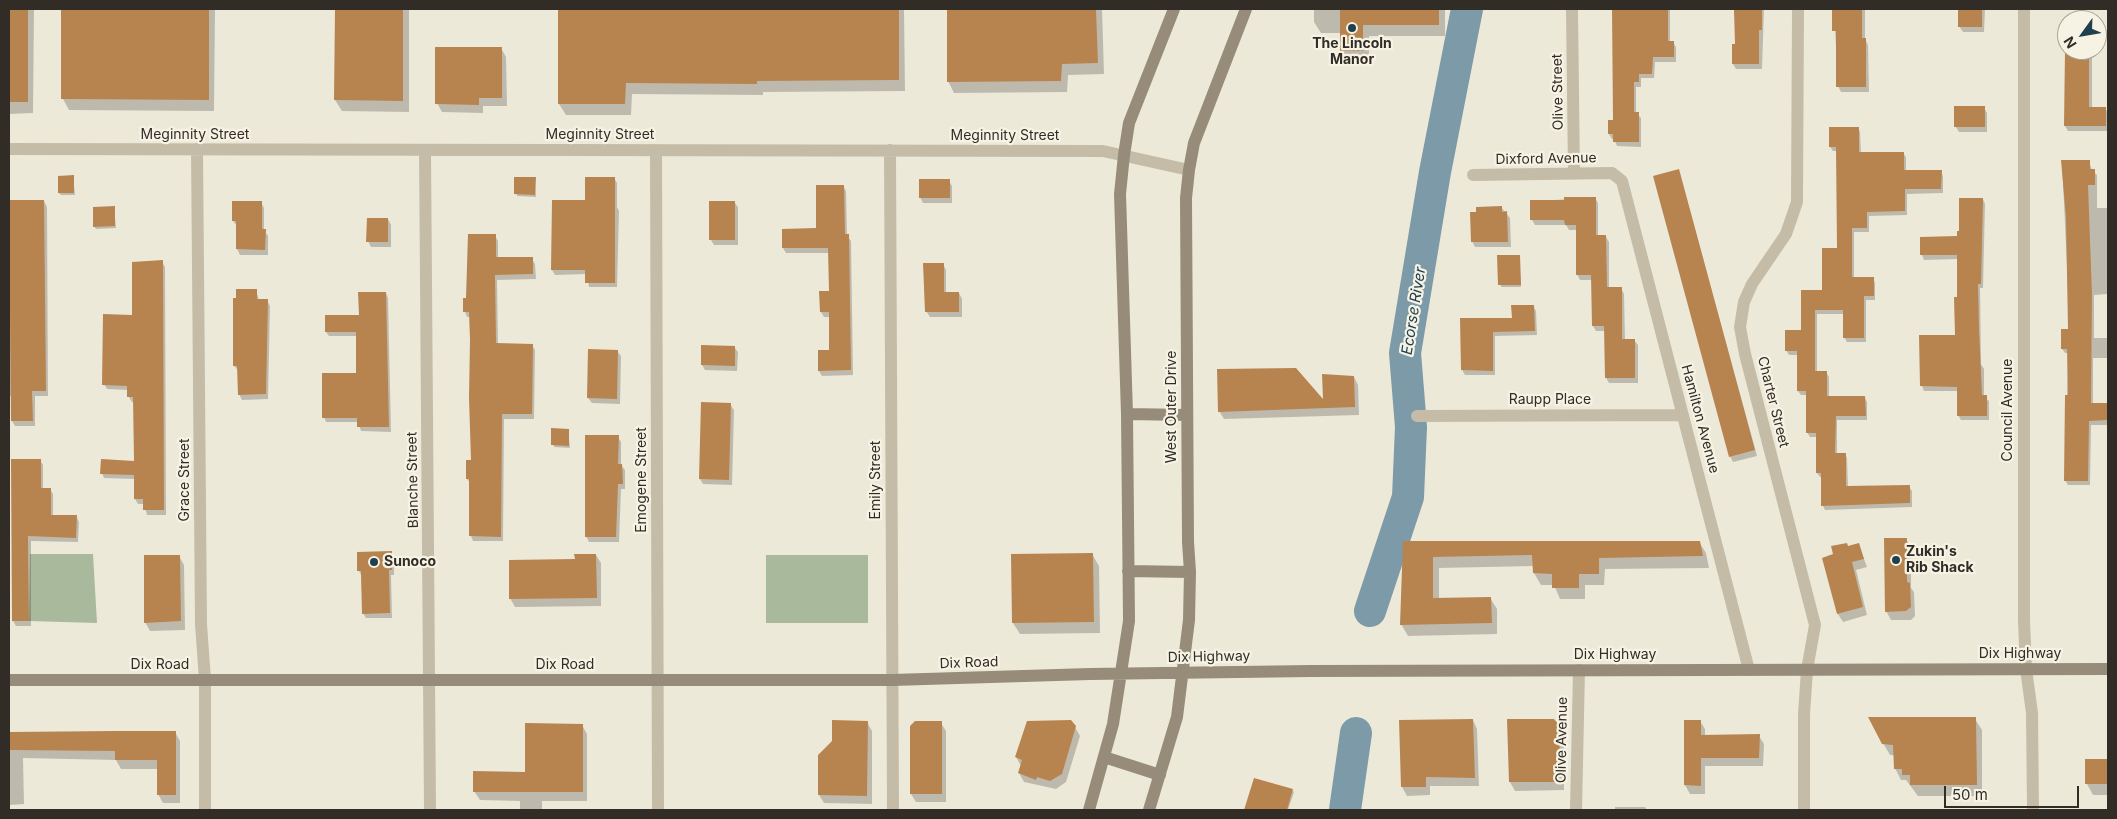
<!DOCTYPE html>
<html>
<head>
<meta charset="utf-8">
<style>
  body { margin:0 }
  #map { position:relative; width:2117px; height:819px; overflow:hidden; background:#ede9d9; font-family:Inter,sans-serif }
  canvas { display:block }
  .frame { position:absolute; inset:0; border:10px solid #312d26; pointer-events:none }
  .north { position:absolute; left:2057px; top:10px; width:50px; height:50px; box-sizing:border-box; background:#f6f3e5; border:1px solid #a7a499; border-radius:50%; rotate:238deg; font-size:14px; font-weight:700; line-height:20px; text-align:center; color:#312d26 }
  .north::after { content:''; display:block; margin:auto; width:18px; height:22px; background:#213f4d; clip-path:polygon(50% 0,100% 100%,50% 72%,0 100%) }
  .scale { position:absolute; left:1944px; top:786px; width:135px; height:22px; box-sizing:border-box; border:2px solid #312d26; border-top:0; padding-left:6px; font-size:15px; line-height:18px; white-space:nowrap; color:#312d26; -webkit-text-stroke:4px #f6f3e5; paint-order:stroke }
</style>
</head>
<body>
<div id="map">
<canvas width="2117" height="819"></canvas>
<div class="frame"></div>
<div class="north">N</div>
<div class="scale">50 m</div>
</div>
<script>
const context = document.querySelector('canvas').getContext('2d');
context.lineJoin = 'round';
function fillPath(path, color) {
  context.fillStyle = color;
  context.fill(path, 'evenodd');
}
function shape(rows) {
  const path = new Path2D();
  for (const r of rows) {
    path.moveTo(r[0], r[1]);
    for (let i = 2; i < r.length; i += 2) path.lineTo(r[i], r[i + 1]);
  }
  return path;
}
function stroke(path, color, width, dash) {
  context.strokeStyle = color;
  context.lineWidth = width;
  context.lineCap = dash ? 'butt' : 'round';
  context.setLineDash(dash || []);
  context.stroke(path);
}
function drawText(font, color, halo, rows, align = 'center') {
  context.font = font + ' Inter,sans-serif';
  context.lineWidth = 4.5;
  context.setLineDash([]);
  context.textBaseline = 'middle';
  context.strokeStyle = halo;
  context.fillStyle = color;
  for (const [text, x, y, turn = 0] of rows) {
    context.save();
    context.translate(x, y);
    context.rotate((+turn || 0) * Math.PI / 180);
    context.textAlign = isNaN(turn) ? turn : align;
    if (halo) context.strokeText(text, 0, 0);
    context.fillText(text, 0, 0);
    context.restore();
  }
}
fillPath(shape([
  [30,554,93,554,97,623,29,621],
  [766,555,868,555,868,623,766,623]
]), '#a8ba9b');
fillPath(shape([
  [9,9,34,9,33,113,9,114],
  [62,9,215,9,214,111,69,110,63,99],
  [336,9,409,9,409,112,342,111,335,100],
  [559,9,904,9,905,91,763,92,763,95,632,94,631,115,566,115,559,104],
  [948,9,1102,9,1104,74,1068,75,1067,92,954,93,948,81],
  [1314,9,1445,9,1445,36,1369,36,1369,62,1348,62,1341,50,1341,33,1321,33,1314,22],
  [1614,9,1670,9,1670,42,1673,42,1676,47,1676,62,1655,62,1654,78,1641,78,1641,87,1636,87,1636,113,1641,118,1641,147,1617,146,1614,139,1612,139,1609,134,1614,122],
  [1735,9,1764,9,1762,69,1736,69,1733,64,1736,45],
  [1834,9,1865,9,1865,39,1868,45,1869,92,1841,92,1838,86],
  [1960,9,1985,9,1984,32,1963,32,1959,26],
  [2066,36,2067,50,2092,50,2092,108,2105,108,2108,113,2108,131,2068,131,2065,126],
  [501,48,506,57,507,106,483,106,483,113,442,112,437,103],
  [1984,108,1987,113,1987,132,1959,132,1956,127],
  [1858,128,1860,132,1861,153,1903,153,1906,157,1906,172,1941,172,1943,176,1943,193,1907,194,1907,215,1869,216,1869,232,1854,232,1854,278,1873,278,1875,283,1875,300,1866,300,1866,342,1847,342,1844,337,1844,314,1817,314,1817,372,1826,372,1829,377,1829,398,1865,398,1867,402,1867,420,1837,420,1837,454,1845,454,1847,458,1848,487,1909,487,1912,491,1912,507,1825,510,1823,506,1823,477,1820,477,1817,473,1817,437,1810,437,1807,432,1807,395,1801,395,1798,391,1798,355,1789,355,1786,350,1803,332,1823,291,1838,250,1837,151,1833,151,1830,147],
  [2062,161,2089,162,2092,170,2097,175,2097,208,2108,208,2108,294,2094,295,2094,338,2108,338,2108,358,2093,358,2093,405,2108,404,2108,425,2091,425,2090,485,2068,485,2065,480,2068,353,2065,353,2062,349,2070,330],
  [1679,171,1757,456,1733,462,1730,456],
  [73,177,75,195,61,195,59,193],
  [515,178,535,178,536,197,517,196],
  [614,178,617,183,617,207,619,211,617,287,589,287,587,274,555,275,552,270,553,201,586,201],
  [949,181,952,186,952,203,923,203,920,197],
  [843,186,846,191,847,236,851,241,853,375,822,376,819,371,830,351,830,317,824,317,821,312,830,292,829,253,786,253,783,248,818,230],
  [1595,198,1598,203,1598,237,1606,237,1609,242,1609,288,1621,288,1624,294,1625,340,1634,340,1638,345,1638,383,1609,383,1606,378,1606,331,1596,331,1593,326,1593,280,1580,280,1577,274,1577,230,1569,230,1566,225,1535,225,1532,220,1532,201],
  [1983,199,1985,204,1983,288,1980,288,1981,364,1984,369,1984,397,1989,401,1989,420,1961,420,1958,415,1958,391,1924,391,1922,386,1956,336,1958,259,1924,260,1922,255,1921,238,1959,237],
  [44,201,47,207,48,396,35,396,35,426,15,426,12,421,11,396,9,396,9,202],
  [261,202,264,208,264,230,268,236,268,255,240,255,237,249,237,226,233,221],
  [734,202,738,207,738,245,714,245,711,240],
  [1501,207,1510,218,1511,247,1475,247,1472,241],
  [114,208,116,228,96,229,94,226],
  [388,219,391,225,391,247,371,247,368,241],
  [495,236,498,241,498,259,532,259,535,264,536,279,497,280,498,345,532,345,535,350,534,419,504,419,503,541,473,541,471,536,471,484,467,479,467,461,473,461,470,317,467,317,465,312,468,299],
  [1519,256,1521,287,1501,287,1498,257],
  [162,262,165,267,166,515,147,515,144,504,138,504,135,499,135,479,104,478,102,473,135,462,134,402,132,402,129,397,129,390,107,389,104,384,133,316],
  [943,264,946,270,946,293,959,293,962,299,962,317,930,317,926,311],
  [256,290,259,300,267,300,270,306,268,399,242,400,239,394,239,371,234,366],
  [386,293,388,298,391,432,361,431,358,422,326,422,324,417,357,374,357,336,329,336,326,332,360,316],
  [1533,306,1536,311,1537,335,1495,336,1495,375,1465,375,1462,370,1462,320,1513,319],
  [734,347,738,352,737,371,705,370,702,365],
  [617,351,621,356,620,404,592,403,588,398],
  [1354,377,1358,385,1359,415,1224,419,1219,411,1324,402],
  [730,404,734,410,732,485,703,484,700,479],
  [552,430,568,430,570,448,554,447],
  [618,437,621,442,621,465,625,470,625,489,621,489,619,542,589,542,586,536],
  [13,460,40,460,43,465,43,489,50,489,53,494,53,516,76,516,79,522,78,542,31,541,31,626,16,626,13,621],
  [1906,539,1911,547,1911,588,1914,592,1915,616,1911,620,1891,620,1886,611],
  [1699,542,1706,553,1709,568,1605,569,1604,585,1585,585,1585,599,1560,599,1554,585,1541,585,1534,573,1534,566,1439,568,1439,599,1490,598,1497,609,1497,634,1408,636,1401,624,1404,543],
  [1859,545,1867,567,1856,570,1867,615,1843,622,1838,614,1835,555,1848,547],
  [391,553,394,557,394,575,391,575,392,618,366,618,363,613,361,575,359,571],
  [1092,554,1099,566,1100,633,1020,634,1013,623],
  [596,555,601,563,601,606,515,607,510,598,576,561],
  [179,556,184,565,185,630,150,631,145,622],
  [1975,719,1982,730,1982,796,1918,796,1906,780,1901,780,1895,768,1895,755,1890,755,1883,743],
  [1473,720,1477,729,1479,786,1430,786,1430,795,1407,796,1402,787],
  [1509,720,1559,727,1564,736,1564,790,1515,791,1510,782],
  [1700,721,1705,729,1705,736,1759,736,1764,744,1763,766,1705,766,1705,794,1690,794,1685,785],
  [867,722,872,731,872,804,824,803,819,795],
  [941,723,946,731,946,802,916,802,911,794],
  [582,725,587,734,587,801,542,801,542,810,520,810,520,801,480,800,474,791,526,773],
  [1075,727,1080,736,1066,782,1056,789,1024,782,1019,773,1021,766,1016,757],
  [175,732,180,741,180,803,163,803,158,794,158,769,121,769,116,760,23,758,24,804,9,805,9,733],
  [2108,760,2108,795,2093,795,2087,784,2086,761],
  [1254,779,1292,790,1294,792,1288,810,1246,810],
  [1615,807,1645,807,1647,810,1615,810]
]), '#0003');
stroke(shape([
  [1370,611,1408,497,1411,427,1405,353,1435,172,1467,9],
  [1345,810,1356,733]
]), '#7c9aa7', 32);
fillPath(shape([
  [9,9,28,9,28,102,9,102],
  [61,9,209,9,209,100,61,99],
  [335,9,403,9,403,101,334,100],
  [558,9,899,9,899,80,757,81,757,84,626,83,625,104,558,104],
  [947,9,1096,9,1098,63,1062,64,1061,81,947,82],
  [1340,9,1439,9,1439,25,1363,25,1363,51,1340,51],
  [1612,9,1668,9,1668,41,1674,41,1674,57,1653,57,1652,74,1639,74,1639,82,1634,82,1634,112,1639,112,1639,142,1613,142,1613,134,1608,134,1608,120,1613,120],
  [1958,9,1982,9,1982,27,1958,27],
  [1734,10,1762,10,1762,30,1759,30,1759,64,1732,64,1732,44,1735,44],
  [1832,10,1862,10,1862,38,1866,38,1866,87,1836,87,1836,31,1832,31],
  [435,47,502,47,502,98,479,98,479,105,435,104],
  [2065,50,2089,50,2089,107,2106,107,2106,126,2064,126],
  [1954,106,1985,106,1985,127,1954,127],
  [1829,127,1859,127,1859,152,1904,152,1904,170,1942,170,1941,189,1905,189,1905,211,1867,212,1867,228,1852,228,1852,277,1874,277,1874,296,1864,296,1864,338,1843,338,1843,310,1815,310,1815,371,1827,371,1827,396,1865,396,1866,416,1836,416,1835,453,1846,453,1846,486,1910,485,1910,503,1821,506,1821,473,1816,473,1816,433,1806,433,1806,391,1797,391,1797,351,1785,351,1785,330,1801,330,1801,290,1822,290,1822,248,1837,248,1836,147,1829,147],
  [2061,160,2090,160,2090,169,2095,169,2095,185,2088,185,2092,295,2091,403,2108,403,2108,420,2089,421,2088,481,2064,481,2065,395,2068,395,2067,349,2061,349,2061,329,2068,329,2066,218],
  [1679,169,1755,450,1729,457,1653,176],
  [74,175,74,193,58,193,58,176],
  [514,177,536,177,535,195,514,194],
  [585,177,615,177,615,283,585,283,585,270,551,270,552,200,585,200],
  [919,179,950,179,950,198,919,198],
  [816,185,844,185,845,234,849,234,851,370,818,371,818,350,829,350,829,312,820,312,819,291,829,291,828,248,782,248,782,229,816,228],
  [1564,197,1596,197,1596,235,1606,235,1607,287,1622,287,1622,339,1635,339,1635,378,1605,378,1604,326,1592,326,1591,275,1576,275,1576,225,1565,225,1564,220,1530,220,1530,200,1564,200],
  [1959,198,1983,198,1981,284,1978,284,1979,329,1982,395,1987,395,1987,416,1957,416,1957,387,1920,386,1919,335,1955,335,1954,297,1957,297,1957,255,1920,255,1920,237,1957,236,1957,231,1959,231],
  [9,200,44,200,46,391,32,391,33,421,11,421],
  [232,201,262,201,262,229,266,229,265,250,236,249,236,221,232,221],
  [709,201,735,201,735,240,709,240],
  [115,206,115,226,93,227,93,207],
  [1502,206,1502,212,1507,211,1508,242,1471,242,1470,212,1476,212,1476,207],
  [367,218,388,218,388,242,366,242],
  [468,234,496,234,496,257,533,257,533,274,495,275,496,343,533,344,532,414,502,414,501,537,469,536,469,479,466,479,466,460,471,460,469,398,470,340,469,312,463,312,463,298,466,298],
  [1497,255,1520,255,1521,285,1498,285],
  [163,260,164,510,143,510,143,499,134,499,134,475,100,474,101,459,134,461,133,397,127,397,127,386,102,385,103,314,132,315,132,262],
  [923,263,944,263,944,292,959,292,959,312,925,312],
  [236,289,257,289,257,299,268,299,266,394,238,395,237,366,233,366,233,298,236,298],
  [358,292,386,292,389,427,357,427,357,418,322,418,322,373,356,373,356,332,325,332,325,315,359,315],
  [1511,305,1534,305,1535,331,1493,332,1493,371,1461,370,1460,318,1512,318],
  [701,345,735,346,735,366,701,365],
  [588,349,618,350,617,399,587,398],
  [1296,368,1323,399,1322,374,1354,376,1355,407,1218,412,1217,369],
  [701,402,731,403,729,480,699,479],
  [551,428,569,429,569,446,551,445],
  [585,435,619,435,618,464,622,464,623,484,618,484,616,537,585,537],
  [11,459,41,459,41,488,51,488,51,515,77,515,76,538,28,536,29,621,12,621],
  [1884,538,1907,538,1907,582,1910,583,1911,607,1906,611,1885,612],
  [1403,541,1700,541,1703,556,1599,558,1599,574,1579,574,1579,588,1552,588,1552,574,1533,573,1532,555,1433,557,1433,598,1491,597,1492,623,1400,625],
  [1847,543,1848,546,1859,543,1864,559,1852,562,1863,607,1837,614,1822,558,1833,554,1831,546],
  [392,551,392,570,389,570,390,613,362,614,361,571,357,571,357,552],
  [1093,553,1094,622,1012,623,1011,554],
  [574,554,596,554,597,598,509,599,509,560,575,559],
  [144,555,180,555,181,621,144,623],
  [1868,717,1976,717,1977,785,1910,785,1910,775,1902,775,1902,769,1894,769,1893,745,1882,744],
  [1473,719,1475,778,1426,777,1426,787,1401,787,1399,720],
  [1507,719,1554,719,1560,726,1559,782,1509,782],
  [832,720,868,721,867,796,818,795,818,755,832,741],
  [1071,720,1076,726,1062,774,1050,781,1037,777,1036,780,1018,773,1022,760,1015,757,1027,721],
  [1684,720,1701,720,1701,735,1760,734,1759,758,1701,758,1701,786,1684,785],
  [915,721,942,721,942,794,910,794,910,726],
  [525,723,583,724,583,792,473,792,473,771,525,772],
  [115,731,176,731,176,795,157,795,157,760,115,760,115,751,9,750,9,732],
  [2085,759,2108,759,2108,784,2085,784],
  [1254,778,1293,789,1287,810,1244,810]
]), '#b7834e');
stroke(shape([
  [1572,9,1574,174],
  [1798,9,1797,202,1786,234,1752,284,1744,302,1740,327,1745,354,1815,625,1807,670,1804,714,1804,810],
  [2024,9,2024,621,2026,669,2032,713,2033,810],
  [9,149,1103,151,1189,170],
  [197,149,201,624,205,680,205,810],
  [425,150,430,810],
  [656,150,658,810],
  [890,150,893,810],
  [1473,175,1612,173,1622,181,1749,670],
  [1417,416,1683,415],
  [1576,810,1579,670]
]), '#c4bca7', 12);
stroke(shape([
  [1127,414,1187,415],
  [1128,571,1190,572],
  [9,680,892,680,1090,674,1311,671,2108,669],
  [1104,757,1160,775],
  [1089,810,1113,724,1129,621,1127,414,1120,194,1124,155,1129,123,1174,9],
  [1149,810,1177,717,1189,620,1190,572,1188,542,1186,198,1189,170,1194,143,1246,9]
]), '#978c79', 12);
for (const [x, y, r, color] of [
  [1352,28,5,"#213f4d"],
  [1896,560,5,"#213f4d"],
  [374,562,5,"#213f4d"]
]) {
  const dot = new Path2D();
  dot.arc(x, y, r, 0, 2 * Math.PI);
  context.fillStyle = color;
  context.fill(dot);
  stroke(dot, '#f6f3e5', 2);
}
drawText('bold 14px', '#312d26', '#f6f3e5', [
  ["The Lincoln",1352,44,"center"],
  ["Manor",1352,60,"center"],
  ["Zukin's",1906,552],
  ["Rib Shack",1906,568],
  ["Sunoco",384,562]
], 'left');
drawText('14px', '#312d26', '#f6f3e5', [
  ["Olive Street",1558,92,-91],
  ["Meginnity Street",195,135],
  ["Meginnity Street",600,135],
  ["Meginnity Street",1005,136],
  ["Dixford Avenue",1546,159,-1],
  ["Raupp Place",1550,400],
  ["Charter Street",1773,402,76],
  ["West Outer Drive",1172,407,-90],
  ["Council Avenue",2008,410,-90],
  ["Hamilton Avenue",1700,419,75],
  ["Grace Street",185,480,-90],
  ["Blanche Street",413,480,-91],
  ["Emogene Street",642,480,-90],
  ["Emily Street",876,480,-90],
  ["Dix Highway",2020,654],
  ["Dix Highway",1615,655],
  ["Dix Highway",1209,657,-1],
  ["Dix Road",969,663,-2],
  ["Dix Road",160,665],
  ["Dix Road",565,665],
  ["Olive Avenue",1562,740,-89]
]);
drawText('italic 15px', '#213f4d', '#f6f3e5', [
  ["Ecorse River",1414,311,-81]
]);
</script>
</body>
</html>
